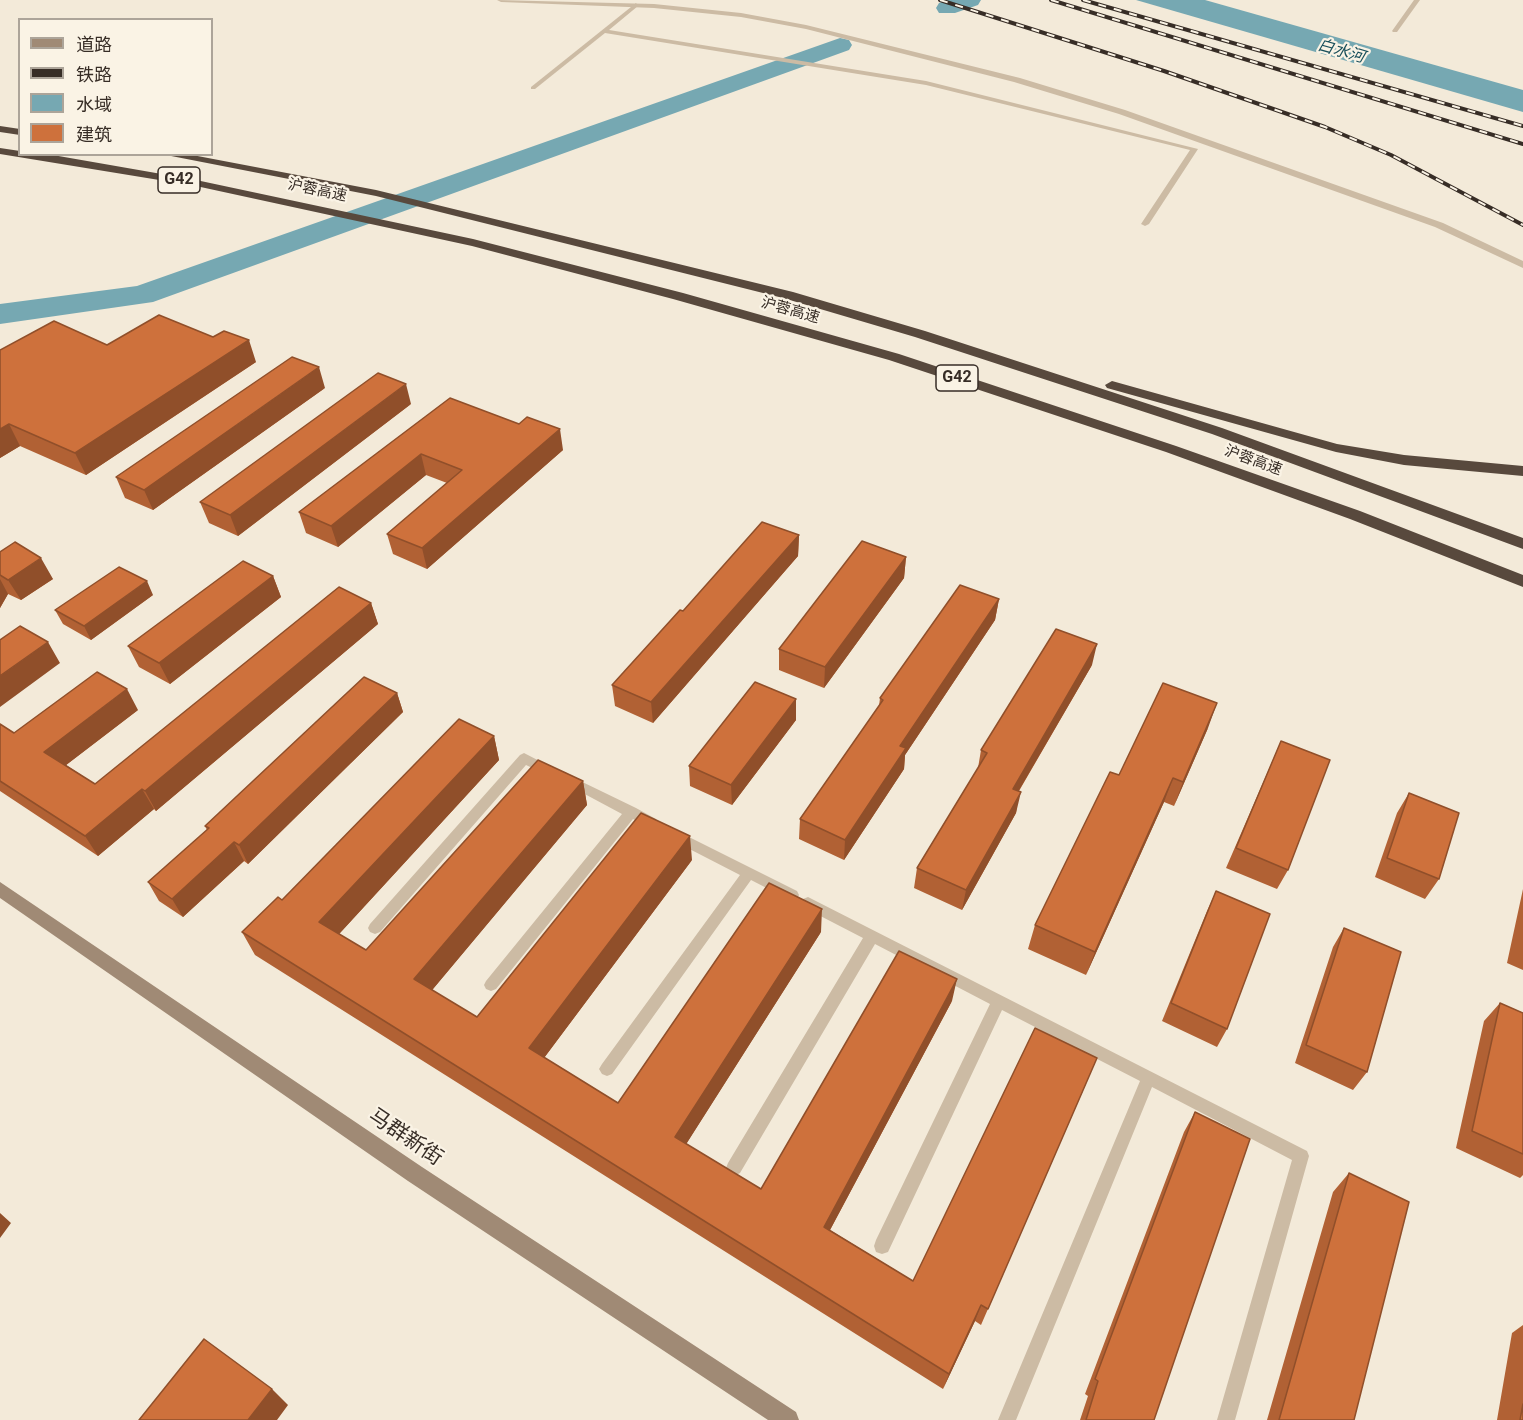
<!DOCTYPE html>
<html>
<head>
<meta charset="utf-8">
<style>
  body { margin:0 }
  #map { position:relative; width:1523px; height:1420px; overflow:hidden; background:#f3ead9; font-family:Roboto,"Noto Sans SC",sans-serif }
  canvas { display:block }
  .legend { position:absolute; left:18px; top:18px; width:195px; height:138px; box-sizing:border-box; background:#faf3e5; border:2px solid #aca499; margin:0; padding:8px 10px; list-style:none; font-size:18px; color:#372d26 }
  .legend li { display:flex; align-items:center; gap:12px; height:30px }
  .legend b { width:30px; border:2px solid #aca499 }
</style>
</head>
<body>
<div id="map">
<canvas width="1523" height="1420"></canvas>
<ul class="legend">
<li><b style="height:8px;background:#a08a75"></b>道路</li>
<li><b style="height:8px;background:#372d26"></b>铁路</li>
<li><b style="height:16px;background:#76a8b2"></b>水域</li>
<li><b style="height:16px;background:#ce713c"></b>建筑</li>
</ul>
</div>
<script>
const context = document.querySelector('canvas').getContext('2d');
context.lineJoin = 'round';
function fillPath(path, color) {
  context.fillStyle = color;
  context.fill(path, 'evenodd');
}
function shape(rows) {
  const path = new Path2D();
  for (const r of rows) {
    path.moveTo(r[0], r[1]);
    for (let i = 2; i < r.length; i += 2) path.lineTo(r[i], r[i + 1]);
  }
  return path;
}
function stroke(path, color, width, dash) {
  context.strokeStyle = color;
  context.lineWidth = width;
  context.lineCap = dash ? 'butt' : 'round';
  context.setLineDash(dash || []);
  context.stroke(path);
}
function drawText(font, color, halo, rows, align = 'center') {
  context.font = font + ' Roboto,"Noto Sans SC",sans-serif';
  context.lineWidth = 4.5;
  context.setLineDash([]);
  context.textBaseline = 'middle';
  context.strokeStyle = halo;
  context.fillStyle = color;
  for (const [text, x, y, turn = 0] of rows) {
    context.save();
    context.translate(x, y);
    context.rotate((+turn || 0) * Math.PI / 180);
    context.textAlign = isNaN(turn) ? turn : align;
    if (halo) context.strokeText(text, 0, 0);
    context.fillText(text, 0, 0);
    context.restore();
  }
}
fillPath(shape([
  [1136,0,1205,0,1523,90,1523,112]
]), '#76a8b2');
fillPath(shape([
  [948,0,981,0,978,5,955,13,939,13,936,8,939,3,948,0],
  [840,38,849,40,852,45,849,50,153,302,0,324,0,304,137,286,840,38]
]), '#76a8b2');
fillPath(shape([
  [1414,0,1420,0,1397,32,1393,32,1392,31,1414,0],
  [636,3,638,6,609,30,926,81,1198,149,1149,224,1145,226,1141,224,1190,150,926,85,605,33,535,89,531,89,531,87,636,3],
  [524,753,553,768,555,771,553,774,545,774,526,765,380,932,375,934,370,932,368,928,370,924,520,755,524,753],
  [570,776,636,808,656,819,657,823,656,827,651,828,633,819,496,989,491,991,486,989,484,985,486,981,622,814,566,784,564,781,566,778,570,776],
  [677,831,797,891,799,895,797,899,792,901,751,880,612,1074,607,1076,602,1074,599,1069,602,1064,740,875,672,840,670,836,672,832,677,831],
  [808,897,1307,1151,1309,1156,1235,1420,1217,1420,1292,1160,1152,1087,1016,1420,998,1420,1140,1081,1002,1010,888,1252,882,1254,876,1252,874,1246,876,1240,990,1004,875,944,740,1173,734,1176,728,1173,726,1168,728,1163,863,938,803,907,801,903,803,899,808,897]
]), '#ccbba4');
fillPath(shape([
  [497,0,654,4,741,13,806,25,1020,78,1125,110,1443,223,1523,261,1523,268,1435,227,1119,114,1014,82,806,29,741,17,654,8,501,2,497,0]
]), '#ccbba4');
fillPath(shape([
  [0,882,422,1167,796,1412,799,1420,768,1420,408,1181,0,898,0,882]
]), '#a08a75');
fillPath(shape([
  [0,126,20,129,20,135,0,132,0,126],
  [0,148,20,151,20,154,47,154,196,180,473,239,683,293,899,354,1176,446,1360,511,1523,575,1523,587,1350,519,1166,452,889,360,673,299,472,246,196,186,0,154,0,148],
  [161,154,187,154,376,190,793,292,925,331,1222,428,1523,538,1523,549,1212,434,915,337,783,298,376,196,161,154],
  [1112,381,1337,444,1404,455,1523,466,1523,476,1404,465,1336,452,1107,388,1105,385,1112,381]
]), '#58493d');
const rail = shape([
  [940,0,1164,71,1325,127,1391,155,1523,225],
  [1051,0,1523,144],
  [1083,0,1523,126]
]);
stroke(rail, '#372d26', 4);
stroke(rail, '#faf3e5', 2, [8]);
fillPath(shape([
  [107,345,256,362,86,475,20,446,0,458,0,350],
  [325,388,153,510,125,498,116,477],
  [450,398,563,450,427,569,393,554,387,534,447,483,426,475,338,547,306,533,299,512],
  [411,404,238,536,209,523,200,502],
  [799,535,798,556,653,723,615,706,612,685,683,611],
  [0,552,53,579,21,600,8,594,0,608],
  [906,557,904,578,824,688,779,670,779,649],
  [273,576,281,597,170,684,139,667,128,646],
  [153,595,91,640,63,624,55,610],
  [999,599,995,620,905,755,904,769,844,860,799,839,800,819,879,706,880,698],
  [371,603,378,624,156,811,154,809,98,856,0,791,0,724,14,733,138,710,66,765,95,784],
  [1092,665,1019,791,1016,813,962,910,914,888,917,868,978,768,981,750],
  [397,693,403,712,248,864,244,861,183,917,159,901,148,882,207,830,205,826],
  [796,699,796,720,732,805,690,786,689,766],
  [1208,728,1174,806,1164,802,1086,975,1028,949,1035,925],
  [494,736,499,760,339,934,366,950,583,781,587,805,432,990,477,1017,692,860,544,1058,618,1103,821,932,686,1144,761,1189,952,1001,830,1230,913,1281,1088,1079,981,1325,975,1321,943,1389,255,955,242,932],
  [1281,741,1288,870,1277,889,1226,868],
  [1409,793,1439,879,1425,899,1375,877,1397,813],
  [1523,889,1523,970,1507,963],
  [1216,891,1227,1029,1217,1047,1162,1021,1207,911],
  [1344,928,1367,1072,1353,1090,1295,1063,1333,947],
  [1500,1003,1523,1013,1523,1175,1520,1178,1456,1148,1484,1021],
  [1195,1112,1154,1420,1080,1420,1088,1396,1085,1394,1184,1132],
  [1349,1173,1354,1420,1267,1420,1333,1192],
  [1523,1325,1523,1420,1497,1420,1512,1333]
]), '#b16134');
fillPath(shape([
  [249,340,256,362,86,475,75,453],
  [319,367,325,388,153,510,144,490],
  [406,384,411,404,238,536,230,515],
  [9,424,20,446,0,458,0,429],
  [560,429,563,450,427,569,422,548],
  [421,454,426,475,338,547,331,526],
  [799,535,798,556,653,723,651,702],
  [906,557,904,578,824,688,825,667],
  [41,558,53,579,21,600,8,580],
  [273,576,281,597,170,684,159,663],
  [0,579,8,594,0,608],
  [147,581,153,595,91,640,84,626],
  [999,599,995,620,905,755,904,769,844,860,845,840,900,746],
  [371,603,378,624,156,811,145,791],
  [48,642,60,663,0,707,0,676],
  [1097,644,1092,665,1008,809,1013,789],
  [127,689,138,710,57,772,44,752],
  [397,693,403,712,248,864,239,845],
  [796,699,796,720,732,805,731,785],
  [1217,703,1208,728,1174,806,1183,782],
  [494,736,499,760,329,945,319,922],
  [1173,778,1164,802,1086,975,1095,952],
  [583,781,587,805,423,1001,414,979],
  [142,789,154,809,98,856,85,836],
  [1021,792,1016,813,962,910,966,890],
  [690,836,692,860,535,1070,529,1048],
  [234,842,244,861,183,917,172,899],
  [822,909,821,932,678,1157,675,1137],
  [957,979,952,1001,822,1245,824,1227],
  [0,1213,11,1223,0,1238],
  [981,1305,975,1321,943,1389,949,1374],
  [272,1389,288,1405,277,1420,248,1420]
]), '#904f2a');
const building = shape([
  [159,315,213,337,224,331,249,340,75,453,9,424,0,429,0,350,54,321,107,345,159,315],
  [292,357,319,367,144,490,116,477,292,357],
  [378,373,406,384,230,515,200,502,378,373],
  [450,398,519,424,527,417,560,429,422,548,387,534,462,470,421,454,331,526,299,512,450,398],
  [762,522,799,535,651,702,612,685,680,610,683,611,762,522],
  [862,541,906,557,825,667,779,649,862,541],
  [15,542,41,558,8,580,0,575,0,552,15,542],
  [243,561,273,576,159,663,128,646,243,561],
  [119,567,147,581,84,626,55,610,119,567],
  [960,585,999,599,900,746,906,748,845,840,800,819,883,700,880,698,960,585],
  [339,587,371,603,145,791,142,789,85,836,0,781,0,724,14,733,97,672,127,689,44,752,95,784,339,587],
  [20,626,48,642,0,676,0,640,20,626],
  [1056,629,1097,644,1013,789,1021,792,966,890,917,868,987,753,981,750,1056,629],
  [364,677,397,693,239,845,234,842,172,899,148,882,209,828,205,826,364,677],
  [755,682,796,699,731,785,689,766,755,682],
  [1163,683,1217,703,1183,782,1173,778,1095,952,1035,925,1110,772,1119,775,1163,683],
  [459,719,494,736,319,922,366,950,538,760,583,781,414,979,477,1017,641,813,690,836,529,1048,618,1103,769,883,822,909,675,1137,761,1189,899,951,957,979,824,1227,913,1281,1035,1028,1097,1058,988,1309,981,1305,949,1374,242,932,278,897,282,900,459,719],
  [1281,741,1330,760,1288,870,1236,848,1281,741],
  [1409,793,1459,813,1439,879,1387,858,1409,793],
  [1216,891,1270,914,1227,1029,1171,1003,1216,891],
  [1344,928,1401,952,1367,1072,1306,1045,1344,928],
  [1500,1003,1523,1013,1523,1154,1472,1131,1500,1003],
  [1195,1112,1250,1139,1154,1420,1086,1420,1098,1381,1095,1379,1195,1112],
  [1349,1173,1409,1202,1354,1420,1279,1420,1349,1173],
  [204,1339,272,1389,248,1420,139,1420,204,1339],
  [1523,1404,1523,1420,1520,1420,1523,1404]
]);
fillPath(building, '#ce713c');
stroke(building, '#904f2a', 1.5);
drawText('15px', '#372d26', '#faf3e5', [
  ["沪蓉高速",317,191,12],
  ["沪蓉高速",790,311,16],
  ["沪蓉高速",1253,461,20]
]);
drawText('italic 16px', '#194f5b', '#faf3e5', [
  ["白水河",1341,52,16]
]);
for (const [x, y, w] of [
  [179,180,42],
  [957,378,42]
]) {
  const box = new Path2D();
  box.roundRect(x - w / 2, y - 13, w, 26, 4.5);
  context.fillStyle = '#faf3e5';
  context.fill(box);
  stroke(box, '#372d26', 1.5);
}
drawText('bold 16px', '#372d26', null, [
  ["G42",179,180],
  ["G42",957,378]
]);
drawText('21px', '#372d26', '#faf3e5', [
  ["马群新街",405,1138,34]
]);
</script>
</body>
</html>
